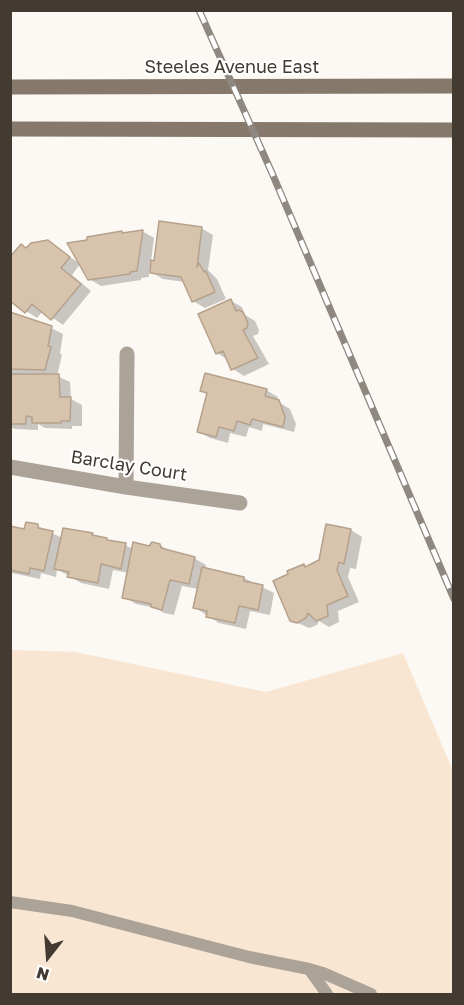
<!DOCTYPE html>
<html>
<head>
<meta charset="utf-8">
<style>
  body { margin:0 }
  #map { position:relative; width:464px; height:1005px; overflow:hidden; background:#fcf8f3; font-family:"Golos Text",sans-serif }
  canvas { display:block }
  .frame { position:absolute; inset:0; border:12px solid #433b32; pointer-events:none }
  .north { position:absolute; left:18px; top:927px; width:60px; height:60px; -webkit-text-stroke:4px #fff; paint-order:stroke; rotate:197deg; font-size:16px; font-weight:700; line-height:24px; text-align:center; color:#433b32 }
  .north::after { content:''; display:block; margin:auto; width:21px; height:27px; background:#433b32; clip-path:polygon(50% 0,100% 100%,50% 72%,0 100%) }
</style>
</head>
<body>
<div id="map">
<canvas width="464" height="1005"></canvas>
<div class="frame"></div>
<div class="north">N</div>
</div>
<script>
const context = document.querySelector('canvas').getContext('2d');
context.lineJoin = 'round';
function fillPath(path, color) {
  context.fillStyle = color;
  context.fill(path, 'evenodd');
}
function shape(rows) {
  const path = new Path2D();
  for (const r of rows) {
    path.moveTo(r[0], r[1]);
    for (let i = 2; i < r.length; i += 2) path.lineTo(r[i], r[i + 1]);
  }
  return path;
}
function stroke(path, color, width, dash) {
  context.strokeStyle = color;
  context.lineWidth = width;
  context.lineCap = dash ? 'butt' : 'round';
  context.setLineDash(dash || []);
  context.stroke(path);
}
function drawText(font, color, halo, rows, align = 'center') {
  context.font = font + ' "Golos Text",sans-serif';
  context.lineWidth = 4.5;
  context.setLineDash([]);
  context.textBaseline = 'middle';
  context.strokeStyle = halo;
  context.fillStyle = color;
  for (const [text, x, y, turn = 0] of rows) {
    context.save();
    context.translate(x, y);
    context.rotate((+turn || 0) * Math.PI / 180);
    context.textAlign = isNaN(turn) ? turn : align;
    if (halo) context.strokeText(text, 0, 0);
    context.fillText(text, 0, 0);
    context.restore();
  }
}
fillPath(shape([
  [11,650,76,652,266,692,403,653,453,771,453,994,11,994]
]), '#f9e6d2');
fillPath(shape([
  [201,228,213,235,208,270,217,279,226,299,205,308,193,301,185,282,163,279,149,271,149,277,141,278,141,280,101,286,89,279,122,232,125,234,142,231,154,238,151,261,155,263],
  [48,241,80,264,72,275,91,291,63,325,43,311,37,318,26,311,28,249],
  [231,301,242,307,245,315,255,321,259,330,258,334,253,336,269,364,244,376,233,369,228,360,217,353],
  [10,318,51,328,63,334,60,353,62,355,57,376,70,382,71,399,82,405,82,426,72,426,72,429,45,428,38,424,38,430,15,429,10,427,10,376,14,376,10,374],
  [266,390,278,397,277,401,290,409,296,424,294,432,263,424,262,431,249,427,246,437,230,433,228,443,210,438,199,432,208,395,202,391],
  [327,525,351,530,362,537,356,569,350,568,348,577,359,602,338,611,339,622,329,627,319,621,317,625,309,628,291,620,303,566,306,567,321,562],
  [38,526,62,538,92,534,112,542,125,545,133,549,160,545,169,551,194,558,206,565,205,570,244,578,274,593,270,615,250,611,246,629,219,623,194,607,198,589,182,586,174,615,164,613,156,608,136,604,124,597,129,573,113,570,109,589,81,583,57,569,56,577,41,573,40,579,12,573,10,572,10,527,25,530]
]), '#0003');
const building = shape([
  [159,221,202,227,197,267,199,263,204,272,206,271,215,292,192,302,181,277,150,273,151,260,154,261,159,221],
  [143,230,137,271,130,272,130,274,88,280,67,243,87,240,87,237,122,231,122,233,143,230],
  [48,240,70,257,61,268,81,284,51,320,32,304,25,313,10,301,10,257,21,244,26,248,31,243,48,240],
  [231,299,236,311,239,310,243,312,248,323,247,328,243,330,258,358,231,370,223,351,216,354,198,314,231,299],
  [10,312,52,326,48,346,51,347,45,370,10,369,10,312],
  [205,373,267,389,265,396,279,400,285,417,283,427,252,419,250,425,237,421,234,431,219,427,216,437,197,432,207,393,200,391,205,373],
  [10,374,59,374,60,397,71,397,70,421,61,421,61,423,32,423,32,417,26,416,26,424,10,424,10,374],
  [26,522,38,524,38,528,53,531,44,571,30,568,29,574,10,570,10,526,24,529,26,522],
  [326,524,351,529,344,564,339,562,337,570,348,596,327,605,328,616,316,621,308,613,306,618,297,623,290,621,273,581,288,574,287,571,304,564,305,567,319,560,326,524],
  [63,528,93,533,92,535,107,538,107,540,126,543,121,569,101,564,98,583,67,577,69,572,54,569,63,528],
  [133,542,149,546,152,542,160,544,161,548,195,557,189,584,170,580,162,610,151,607,151,604,122,598,133,542],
  [202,567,244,577,244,581,263,585,258,610,239,606,235,623,206,617,207,611,193,608,202,567]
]);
fillPath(building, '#d8c4ad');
stroke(building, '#b5a18c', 1.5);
stroke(shape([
  [10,902,72,911,249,957,309,969,323,973,371,994],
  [309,969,327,994]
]), '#aba298', 12);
stroke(shape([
  [10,467,126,487,240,503],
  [126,487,127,354]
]), '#aba298', 15);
stroke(shape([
  [10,87,454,86],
  [10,129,454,130]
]), '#86796b', 15);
const rail = shape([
  [199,10,272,173,454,599]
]);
stroke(rail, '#8e8881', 7);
stroke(rail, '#fff', 4.5, [14]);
drawText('18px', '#433b32', '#fff', [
  ["Steeles Avenue East",232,67],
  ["Barclay Court",129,466,9]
]);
</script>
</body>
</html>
